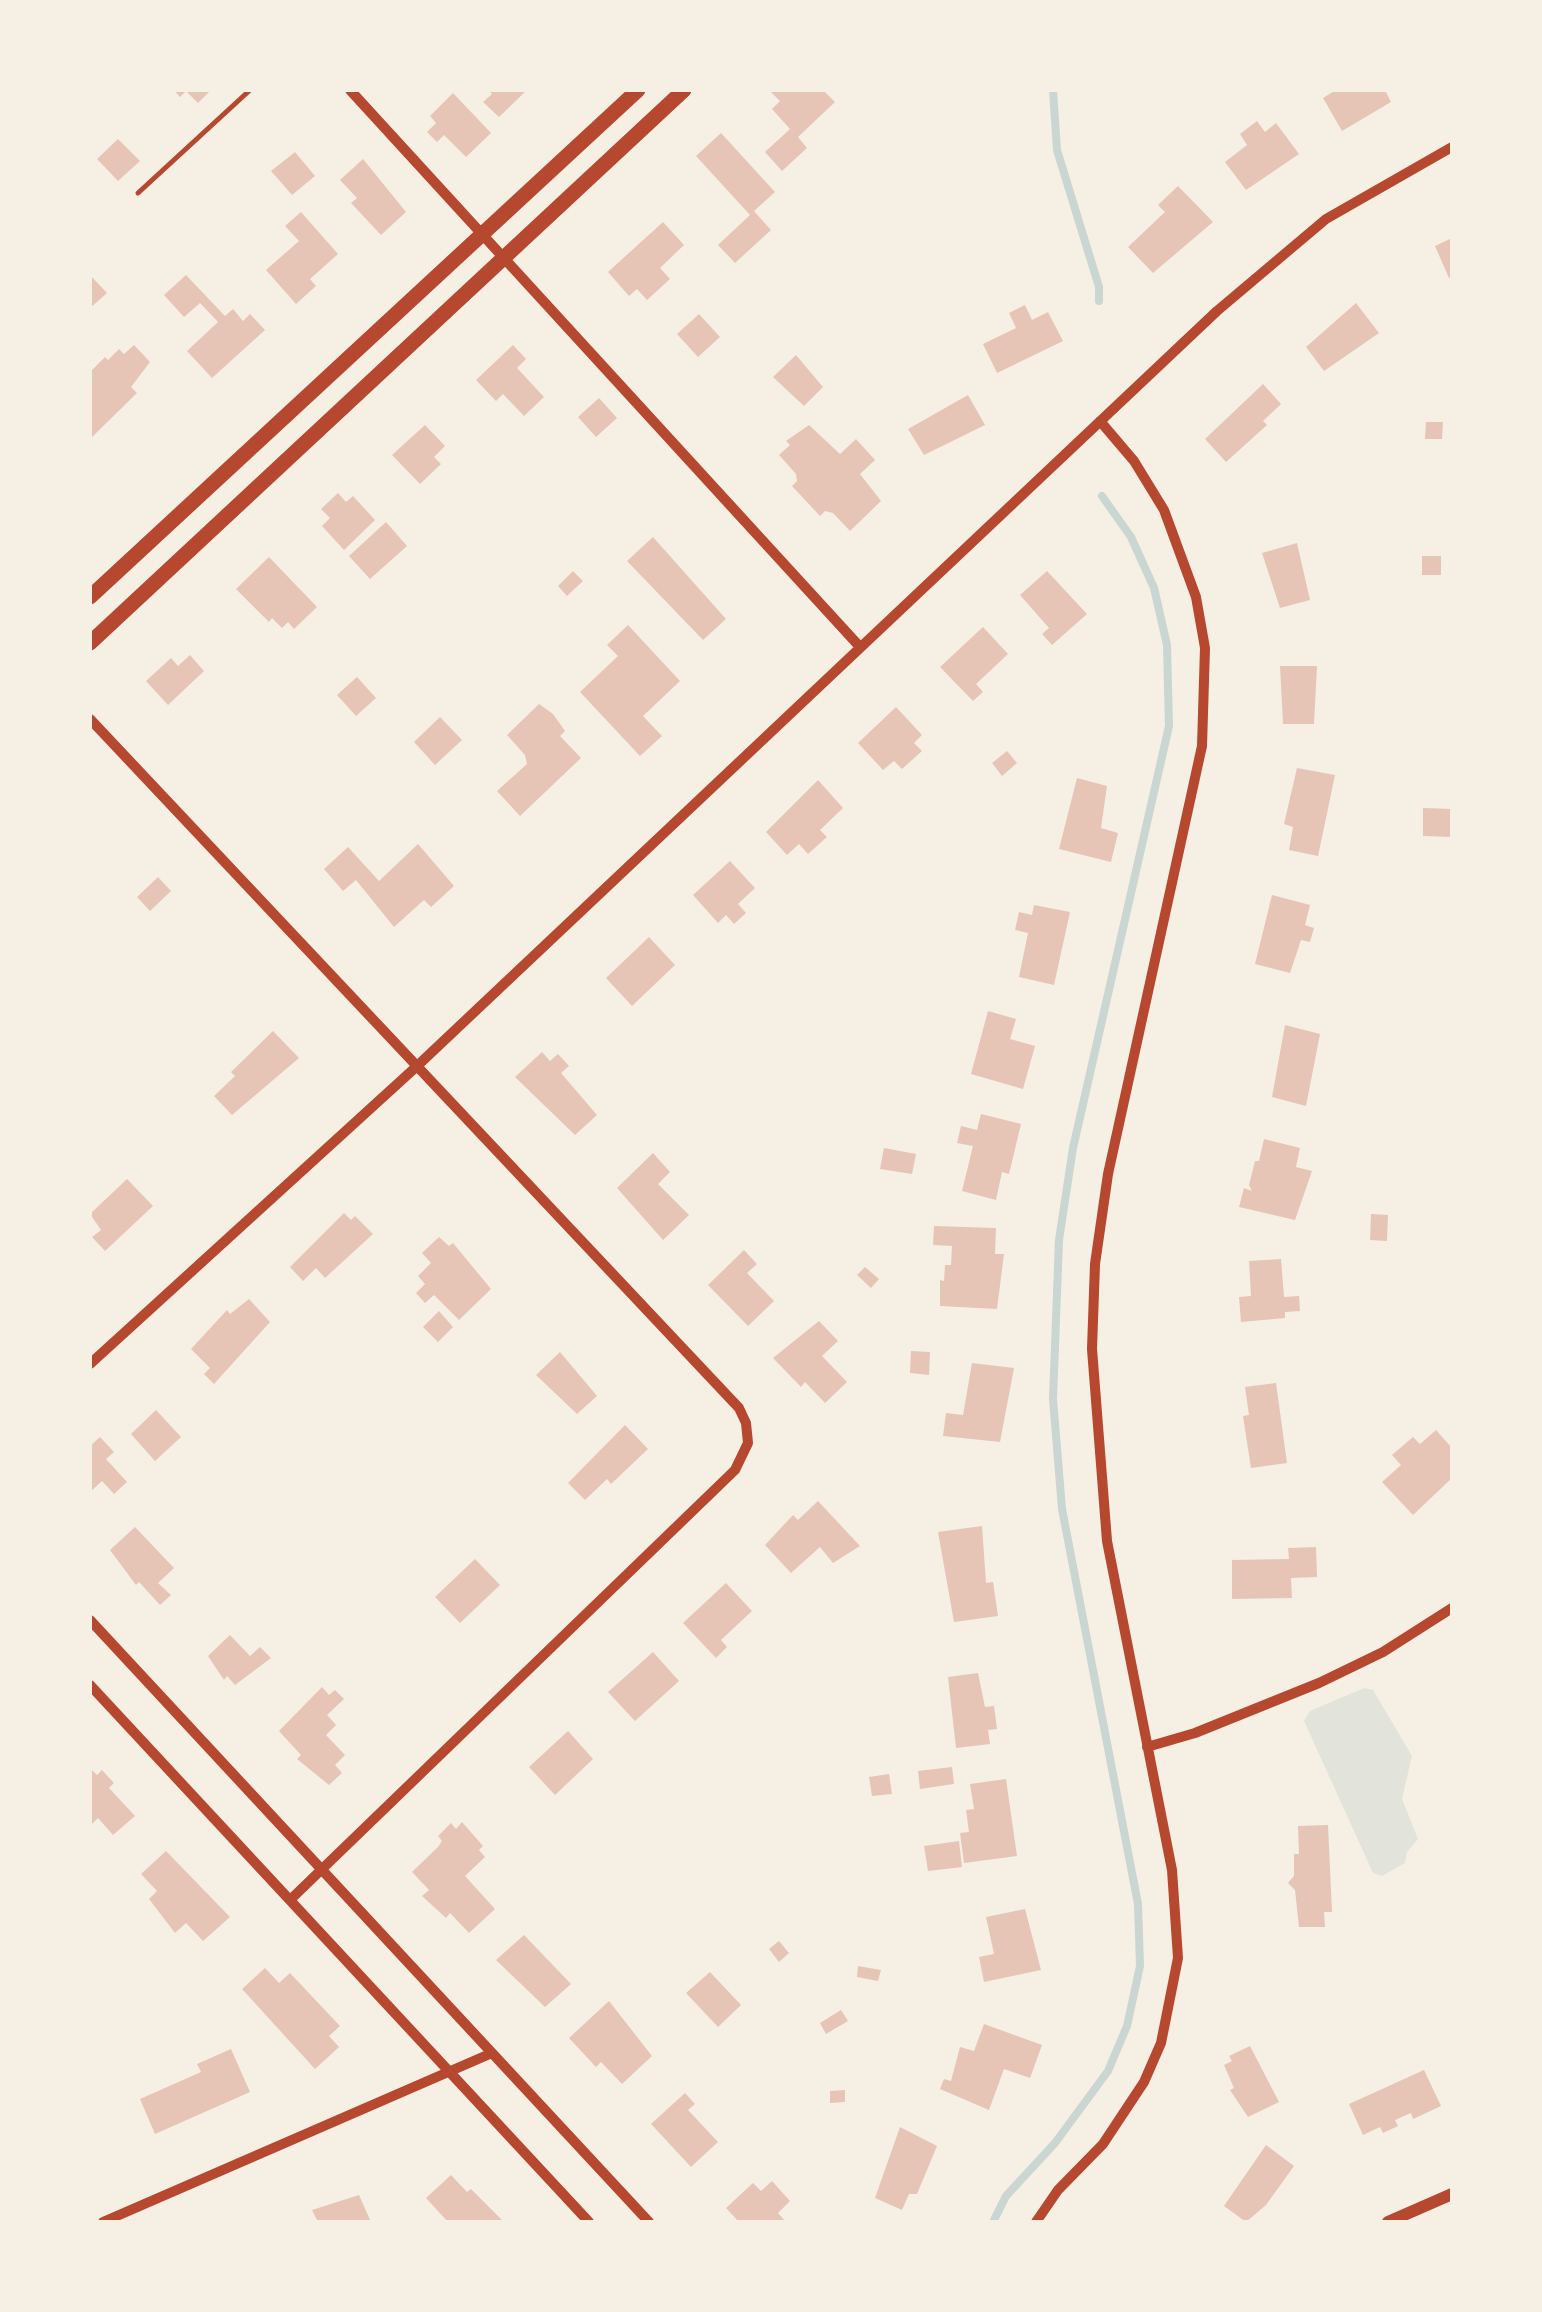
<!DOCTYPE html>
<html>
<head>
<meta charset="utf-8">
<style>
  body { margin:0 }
  #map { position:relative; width:1542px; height:2312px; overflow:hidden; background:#f6efe4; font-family:"Crimson Pro",serif }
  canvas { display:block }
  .frame { position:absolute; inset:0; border:92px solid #f6efe4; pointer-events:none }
</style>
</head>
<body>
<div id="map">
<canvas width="1542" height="2312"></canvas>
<div class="frame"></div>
</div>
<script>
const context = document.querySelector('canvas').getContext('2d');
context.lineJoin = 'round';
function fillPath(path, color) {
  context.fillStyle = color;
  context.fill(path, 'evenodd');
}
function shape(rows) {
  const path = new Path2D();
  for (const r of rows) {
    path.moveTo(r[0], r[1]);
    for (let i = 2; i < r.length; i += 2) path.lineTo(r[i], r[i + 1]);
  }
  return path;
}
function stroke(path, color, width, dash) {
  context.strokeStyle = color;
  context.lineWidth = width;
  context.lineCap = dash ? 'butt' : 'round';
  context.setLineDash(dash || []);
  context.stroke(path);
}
fillPath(shape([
  [1364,1688,1373,1690,1412,1756,1402,1799,1418,1839,1407,1852,1405,1863,1382,1876,1373,1873,1304,1721,1310,1711]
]), '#e2e4dc');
stroke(shape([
  [1053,90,1057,150,1099,287,1099,301],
  [993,2222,1006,2196,1055,2143,1108,2071,1127,2026,1140,1966,1138,1904,1062,1509,1053,1399,1059,1240,1073,1148,1169,726,1167,645,1154,588,1131,537,1102,496]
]), '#c9d6d2', 8);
fillPath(shape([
  [174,90,211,90,198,103,186,91,180,97],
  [488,90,527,90,499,117,483,102,492,94],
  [769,90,823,90,835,102,798,137,807,148,782,171,765,152,790,129,772,109,780,101],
  [1336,90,1385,90,1391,102,1342,131,1323,98],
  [453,93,491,133,466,157,444,135,437,142,427,132,436,123,430,116],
  [1257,121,1265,132,1276,123,1299,154,1246,190,1225,162,1247,145,1240,134],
  [721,133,775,192,754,211,771,230,735,263,718,245,750,215,696,156],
  [118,139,140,161,118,181,97,159],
  [295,152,315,176,292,195,271,171],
  [363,159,406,212,381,235,351,203,357,198,340,180],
  [1178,186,1213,222,1153,273,1128,247,1165,212,1158,205],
  [301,212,338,254,310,279,316,286,296,304,266,270,299,241,285,226],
  [663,222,684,245,660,268,670,279,647,300,637,289,629,296,608,272],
  [1452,238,1452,277,1449,278,1435,246],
  [90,275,107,293,90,308],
  [186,275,225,316,233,309,243,321,250,314,265,330,212,378,187,351,218,322,200,303,184,317,164,295],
  [1356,303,1379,333,1324,371,1306,347],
  [1025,305,1032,320,1048,312,1063,341,997,373,983,344,1016,328,1009,313],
  [699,314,720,337,698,357,677,334],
  [134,345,150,362,131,387,137,393,90,439,90,372,105,357,108,360,119,349,124,354],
  [513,345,526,359,517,368,544,397,524,416,503,394,496,401,476,380],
  [796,355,823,387,804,406,773,377],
  [1263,384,1281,404,1263,421,1267,425,1226,462,1205,439],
  [968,395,985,425,924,455,908,429],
  [599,398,617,418,596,437,578,417],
  [1426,422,1443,422,1442,439,1425,439],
  [425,425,445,446,434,457,441,464,420,484,392,455],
  [809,425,840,454,856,439,875,460,860,474,881,501,850,531,833,513,825,511,820,516,792,486,797,481,796,474,779,455,790,445,786,441],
  [338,493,346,502,353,496,375,520,344,550,322,526,330,518,321,509],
  [386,522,407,546,370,579,349,556],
  [653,537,726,619,703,640,627,561],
  [1297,543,1310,600,1280,608,1262,553],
  [1422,556,1441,556,1441,575,1422,575],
  [269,557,317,607,294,629,288,622,282,628,272,618,269,622,236,589],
  [573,571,583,581,567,596,558,586],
  [1047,571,1087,614,1052,645,1042,634,1049,628,1020,595],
  [628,625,680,681,643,716,662,736,640,756,580,692,618,656,607,645],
  [983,627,1008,654,976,684,983,692,973,701,940,667],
  [190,655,204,671,168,705,146,681,171,658,178,666],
  [1280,666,1317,666,1314,724,1283,724],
  [357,677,376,698,356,716,337,695],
  [539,704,553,714,565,731,560,736,581,758,520,816,497,791,527,764,525,755,507,735],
  [896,707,922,735,914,743,922,751,902,769,894,761,883,770,858,743],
  [440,717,462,740,435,765,414,742],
  [1007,751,1017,763,1002,776,992,763],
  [1297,768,1335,775,1318,856,1289,850,1293,827,1284,824],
  [1077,778,1107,786,1101,828,1118,833,1111,862,1059,849],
  [818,780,843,808,820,830,827,837,808,854,799,844,787,855,766,832],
  [1423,808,1452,809,1452,837,1423,836],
  [418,844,454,886,431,907,424,900,394,927,356,880,343,891,324,869,348,847,379,881],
  [730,861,755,888,738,904,746,913,734,924,726,915,718,923,693,895],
  [158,877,171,891,150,911,137,897],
  [1272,895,1310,905,1305,925,1314,928,1310,942,1301,940,1290,973,1255,964],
  [1034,905,1070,912,1054,985,1019,977,1028,933,1015,930,1019,912,1032,915],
  [649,937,675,965,632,1006,606,978],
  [988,1011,1016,1019,1010,1039,1035,1046,1023,1089,971,1074],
  [1285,1025,1320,1034,1306,1106,1272,1097],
  [273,1031,299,1058,232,1115,214,1096,235,1076,231,1072],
  [542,1052,550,1061,558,1054,569,1066,561,1073,597,1115,575,1135,515,1077],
  [981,1114,1021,1124,1009,1174,1002,1172,996,1200,962,1191,973,1146,957,1143,961,1126,977,1130],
  [1264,1139,1300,1148,1296,1167,1312,1171,1295,1220,1239,1207,1244,1188,1252,1191,1249,1185,1255,1161,1259,1161],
  [884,1148,916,1154,912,1174,880,1169],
  [653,1153,670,1172,658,1184,689,1215,663,1240,617,1188],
  [127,1179,153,1206,105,1251,92,1237,101,1230,90,1214],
  [344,1213,351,1220,355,1216,373,1234,325,1278,316,1268,303,1281,290,1267],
  [1371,1214,1388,1215,1387,1241,1370,1240],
  [934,1226,996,1228,995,1254,1004,1254,997,1309,940,1306,940,1280,944,1281,945,1265,951,1265,952,1246,933,1245],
  [439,1237,449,1246,453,1243,491,1289,459,1320,434,1295,425,1303,416,1293,425,1284,418,1276,431,1263,422,1253],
  [744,1250,757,1264,747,1273,774,1301,748,1326,708,1285],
  [1281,1259,1284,1297,1299,1296,1300,1311,1285,1312,1285,1318,1241,1322,1239,1297,1251,1296,1249,1261],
  [865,1267,879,1279,871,1288,857,1275],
  [249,1299,270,1322,214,1384,204,1374,210,1368,191,1349,227,1310,230,1314],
  [439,1311,453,1327,438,1342,423,1327],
  [819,1321,838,1341,822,1356,847,1382,825,1403,805,1382,801,1387,773,1358],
  [911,1351,930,1352,929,1375,910,1373],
  [560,1352,597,1396,577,1414,536,1375],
  [972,1363,1014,1368,1000,1442,943,1436,946,1413,963,1415],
  [1276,1383,1287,1463,1251,1468,1243,1416,1249,1415,1245,1387],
  [156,1410,181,1437,155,1461,131,1434],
  [625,1425,648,1449,611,1484,607,1479,585,1500,568,1483],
  [1436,1430,1452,1448,1452,1478,1413,1515,1382,1482,1401,1465,1392,1455,1413,1437,1420,1444],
  [100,1437,114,1452,106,1459,127,1482,114,1494,102,1481,90,1492,90,1446],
  [818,1501,860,1546,833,1563,820,1547,791,1573,765,1545,793,1515,798,1520],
  [982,1526,986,1583,993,1582,998,1616,954,1622,938,1532],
  [135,1527,174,1568,158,1583,171,1595,160,1605,139,1582,136,1585,110,1550],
  [1316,1547,1317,1577,1291,1578,1292,1598,1232,1599,1232,1560,1289,1559,1288,1548],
  [475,1559,500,1585,460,1623,435,1597],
  [726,1583,752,1611,721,1640,727,1647,716,1658,683,1623],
  [230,1635,250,1656,260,1647,271,1658,235,1685,227,1676,224,1680,208,1656],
  [653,1652,679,1681,635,1721,608,1692],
  [978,1673,985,1707,994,1706,997,1729,988,1730,990,1744,956,1748,948,1677],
  [322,1687,329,1695,335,1690,344,1699,327,1715,336,1725,326,1735,345,1755,335,1765,342,1773,329,1785,297,1759,301,1755,279,1731],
  [568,1731,593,1759,555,1795,529,1767],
  [952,1767,954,1784,920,1789,918,1771],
  [90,1768,97,1775,102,1770,114,1783,109,1788,135,1816,113,1835,98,1818,90,1826],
  [889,1774,892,1794,872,1796,869,1777],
  [1006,1779,1017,1856,964,1863,960,1833,969,1832,966,1810,974,1809,970,1784],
  [462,1822,483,1846,479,1850,485,1857,465,1876,495,1909,469,1933,450,1913,446,1918,422,1896,429,1890,412,1872,438,1847,442,1841,438,1836,451,1823,456,1829],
  [1328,1825,1332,1912,1324,1912,1325,1927,1299,1927,1295,1890,1288,1883,1294,1876,1294,1854,1299,1854,1298,1826],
  [959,1841,962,1867,928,1871,924,1846],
  [166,1851,230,1917,203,1941,186,1923,175,1933,149,1899,157,1891,141,1874],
  [1025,1909,1041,1970,984,1982,979,1957,994,1954,986,1917],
  [524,1935,571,1984,545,2007,496,1960],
  [779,1941,789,1953,779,1962,769,1949],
  [858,1966,881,1970,878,1981,857,1977],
  [265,1968,279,1983,290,1973,340,2026,329,2036,339,2047,315,2069,242,1989],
  [710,1972,741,2005,718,2027,686,1993],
  [609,2001,652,2056,622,2084,601,2062,596,2067,569,2038],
  [841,2010,848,2021,826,2034,820,2023],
  [984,2024,1042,2045,1030,2078,1004,2069,989,2110,940,2089,944,2079,951,2081,960,2047,974,2051],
  [1250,2046,1279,2102,1248,2117,1230,2090,1234,2088,1224,2065,1232,2061,1229,2056],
  [231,2049,250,2092,155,2134,140,2099,201,2072,197,2064],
  [1424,2070,1441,2106,1413,2119,1411,2113,1395,2120,1398,2126,1383,2133,1380,2127,1363,2135,1349,2104],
  [845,2090,845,2102,830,2103,830,2091],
  [685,2093,695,2104,688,2110,718,2142,691,2167,651,2124],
  [900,2127,937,2146,917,2194,909,2194,902,2210,875,2198],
  [1266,2145,1294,2166,1266,2205,1246,2222,1224,2206],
  [451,2175,467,2192,471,2189,504,2222,448,2222,426,2198],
  [772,2181,790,2201,778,2213,786,2222,739,2222,726,2208,753,2183,761,2191],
  [359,2195,371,2222,318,2222,312,2210]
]), '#e6c5b7');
stroke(shape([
  [138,193,250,90]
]), '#b5482f', 5);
stroke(shape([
  [350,90,860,647],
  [90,719,739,1408,746,1423,748,1443,735,1470,290,1900],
  [90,1364,416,1067,1217,311,1326,219,1452,147],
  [90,1620,649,2222],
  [90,1685,589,2222],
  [1147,1747,1195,1733,1319,1683,1383,1652,1452,1608],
  [103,2222,492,2053],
  [1036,2222,1058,2190,1103,2144,1144,2082,1161,2043,1178,1958,1172,1870,1107,1541,1092,1349,1095,1264,1108,1174,1202,746,1205,648,1196,597,1164,510,1134,461,1100,421]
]), '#b5482f', 10);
stroke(shape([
  [1388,2222,1452,2194]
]), '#b5482f', 12);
stroke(shape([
  [90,597,638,90],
  [90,643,684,90]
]), '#b5482f', 15);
</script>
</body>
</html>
